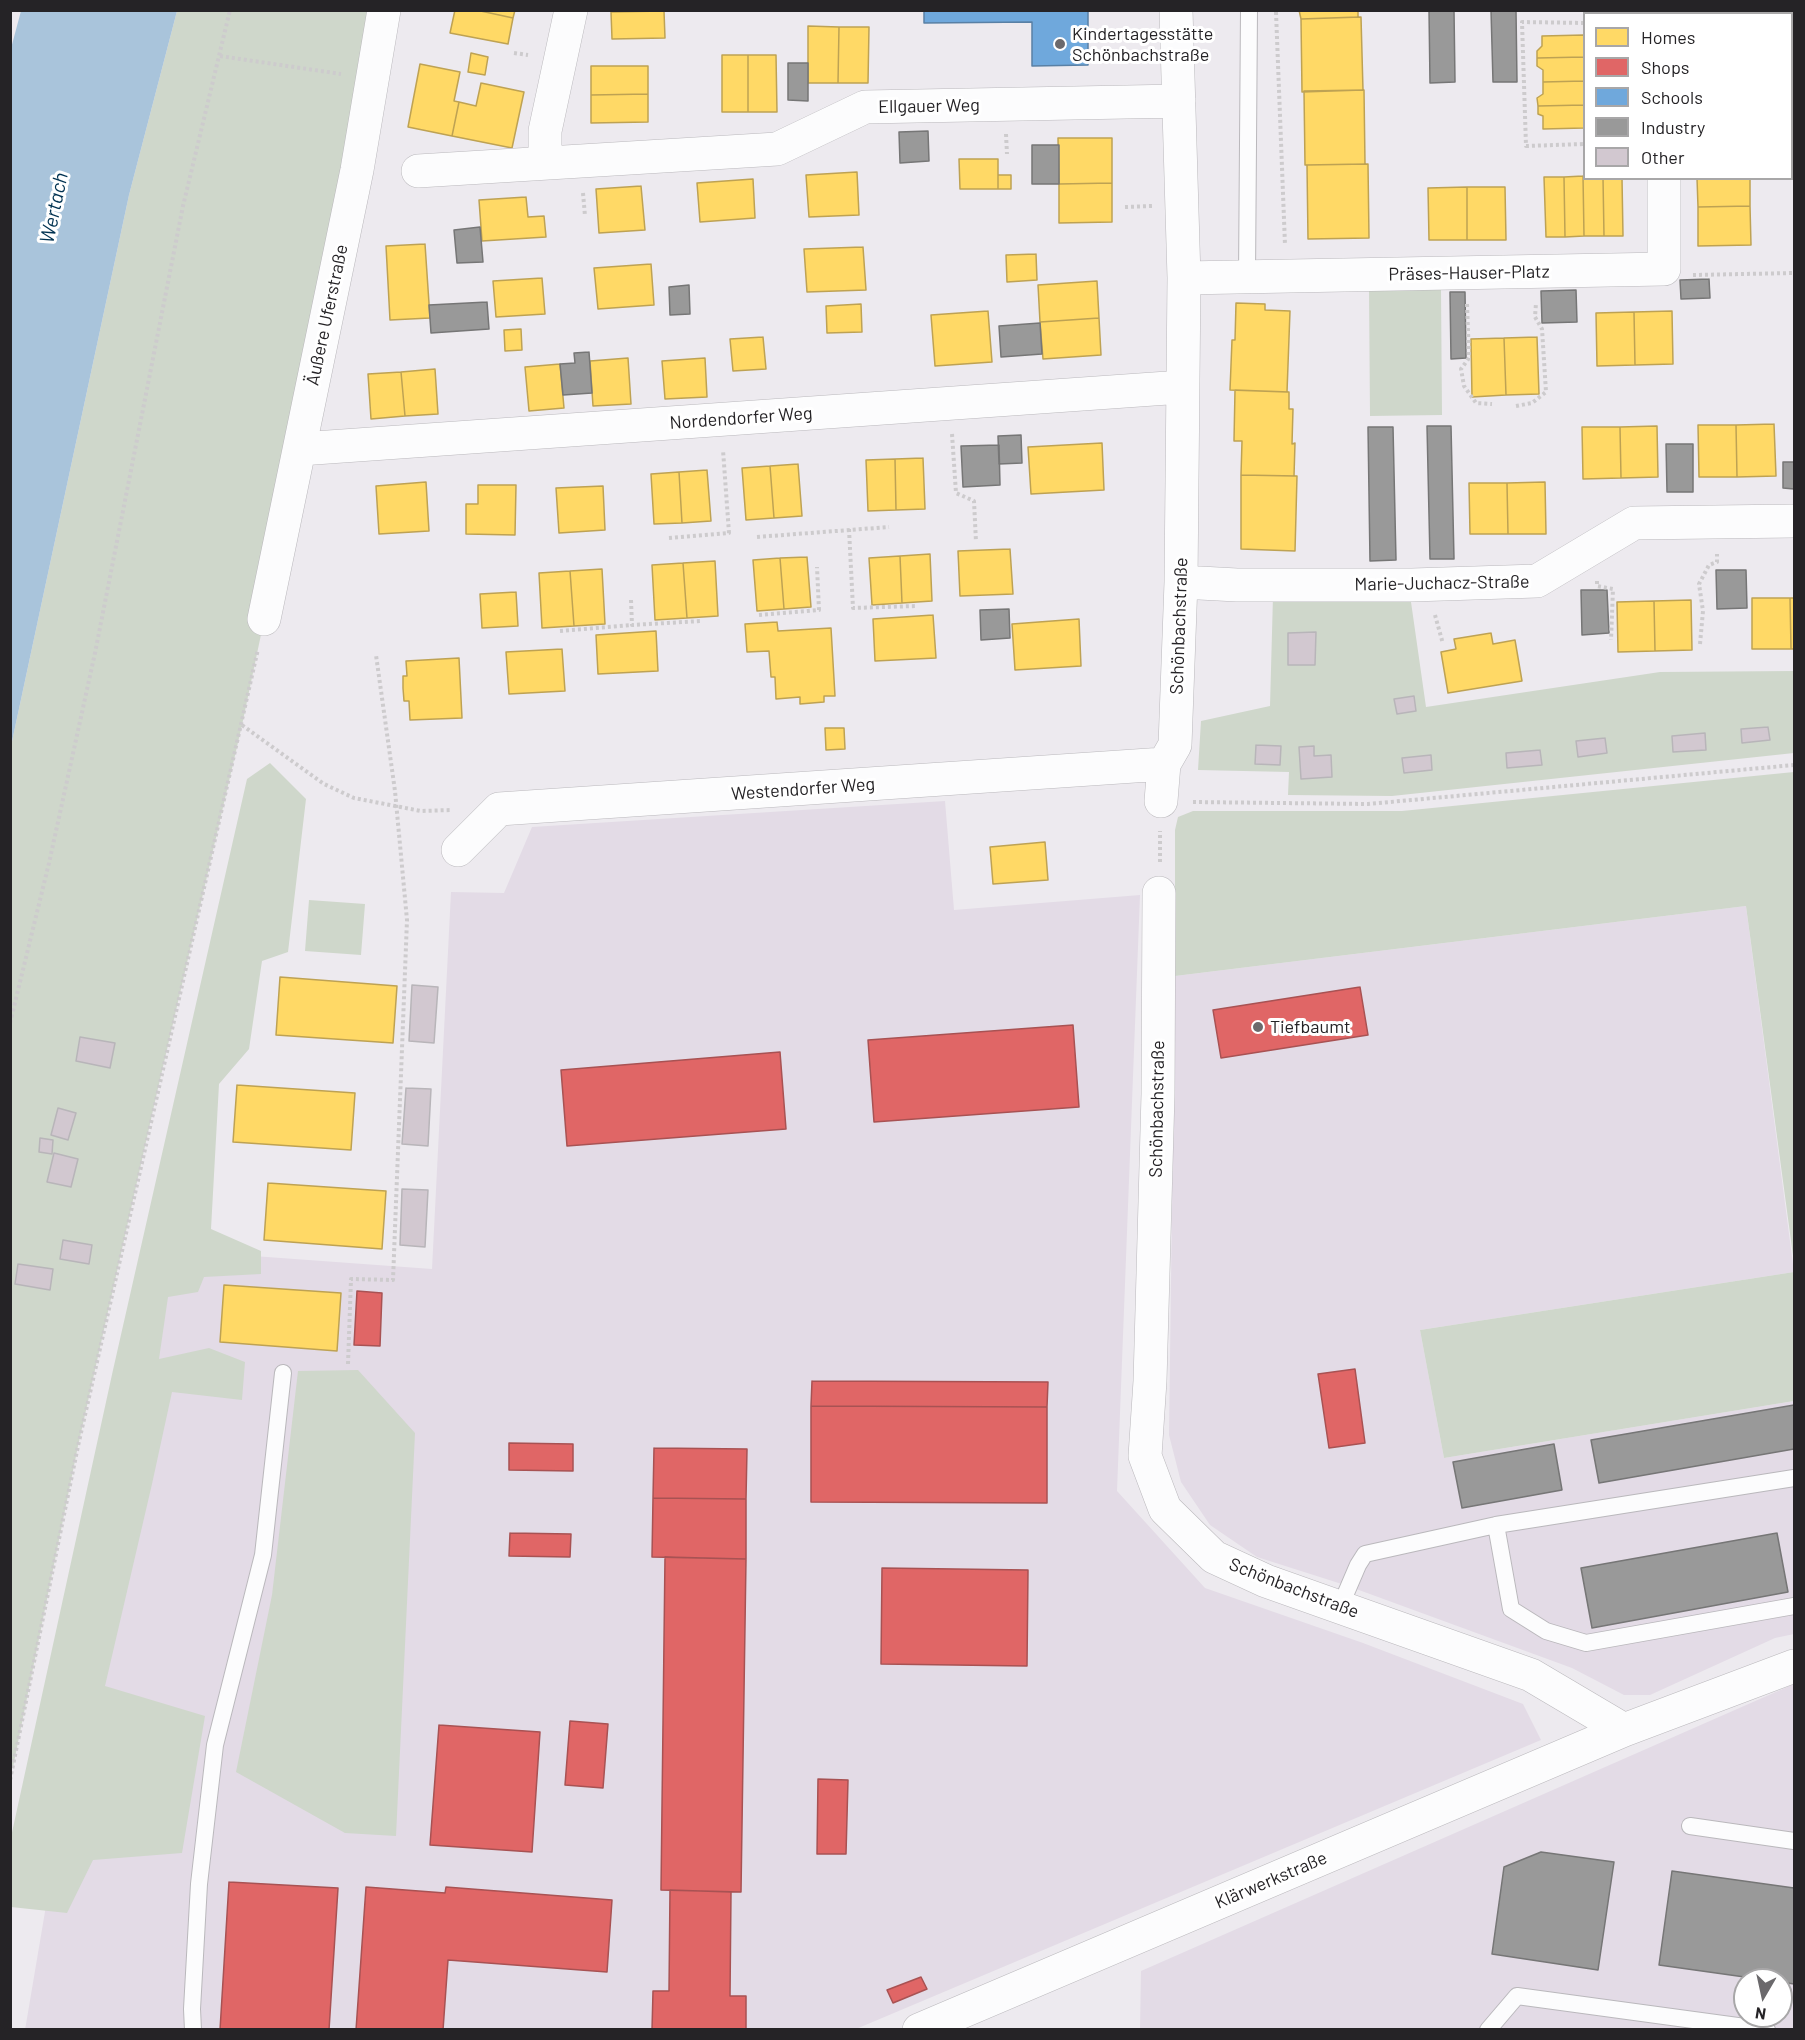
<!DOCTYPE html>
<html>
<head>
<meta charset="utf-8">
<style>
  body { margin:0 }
  #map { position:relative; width:1805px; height:2040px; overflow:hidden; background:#edeaef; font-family:Barlow,sans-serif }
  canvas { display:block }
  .frame { position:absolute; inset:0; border:12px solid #252326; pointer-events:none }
  .legend { position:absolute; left:1583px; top:12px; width:210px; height:168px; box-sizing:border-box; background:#fff; border:2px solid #a8a7a8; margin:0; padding:8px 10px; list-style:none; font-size:18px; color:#252326 }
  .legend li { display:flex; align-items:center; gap:12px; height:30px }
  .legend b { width:30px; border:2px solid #a8a7a8 }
  .north { position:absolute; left:1733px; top:1968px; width:60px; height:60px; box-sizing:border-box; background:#fff; border:2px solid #a8a7a8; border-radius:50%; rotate:189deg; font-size:16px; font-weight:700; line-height:24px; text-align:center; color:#252326 }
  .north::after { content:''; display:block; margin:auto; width:21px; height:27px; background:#6b696c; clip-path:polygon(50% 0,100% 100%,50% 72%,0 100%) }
</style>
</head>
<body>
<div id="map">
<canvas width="1805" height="2040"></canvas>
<div class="frame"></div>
<ul class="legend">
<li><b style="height:16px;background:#ffd966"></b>Homes</li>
<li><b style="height:16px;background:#e06666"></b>Shops</li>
<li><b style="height:16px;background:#6fa8dc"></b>Schools</li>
<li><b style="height:16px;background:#999"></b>Industry</li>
<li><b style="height:16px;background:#d2c8d0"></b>Other</li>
</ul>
<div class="north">N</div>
</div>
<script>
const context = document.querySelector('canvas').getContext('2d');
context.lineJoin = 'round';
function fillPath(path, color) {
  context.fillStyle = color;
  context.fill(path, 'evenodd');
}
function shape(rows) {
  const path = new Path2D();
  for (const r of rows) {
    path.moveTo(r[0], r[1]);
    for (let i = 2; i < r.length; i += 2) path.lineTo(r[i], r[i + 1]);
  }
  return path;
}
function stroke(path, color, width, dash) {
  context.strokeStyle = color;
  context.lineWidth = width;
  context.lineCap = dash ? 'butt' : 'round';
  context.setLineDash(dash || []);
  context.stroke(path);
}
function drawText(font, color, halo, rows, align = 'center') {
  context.font = font + ' Barlow,sans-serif';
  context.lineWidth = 6;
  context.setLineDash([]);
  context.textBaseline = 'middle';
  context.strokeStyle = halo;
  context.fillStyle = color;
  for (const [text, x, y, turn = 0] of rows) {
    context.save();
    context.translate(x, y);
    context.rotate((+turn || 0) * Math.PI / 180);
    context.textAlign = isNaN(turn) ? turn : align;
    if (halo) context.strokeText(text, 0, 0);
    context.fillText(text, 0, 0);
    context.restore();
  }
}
fillPath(shape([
  [945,801,954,910,1140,895,1117,1491,1205,1588,1363,1643,1523,1704,1541,1740,856,2029,25,2030,157,1249,432,1269,451,892,504,893,532,827],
  [1746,906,1794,1272,1420,1330,1444,1458,1794,1401,1794,1634,1775,1638,1650,1695,1624,1695,1572,1668,1348,1586,1257,1557,1210,1525,1181,1482,1169,1435,1175,976],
  [1794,1684,1794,2029,1140,2030,1141,1971],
  [1745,1980,1781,1980,1781,2016,1745,2016]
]), '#e3dbe6');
fillPath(shape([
  [177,11,384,11,300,449,242,725,156,1097,78,1446,13,1767,11,1766,11,746,129,195],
  [1441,289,1442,415,1370,416,1369,290],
  [1410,595,1426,707,1660,672,1794,671,1794,753,1392,796,1288,795,1289,772,1198,770,1201,721,1270,706,1273,596],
  [270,763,306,799,288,952,262,961,249,1049,219,1084,211,1229,261,1251,261,1274,204,1277,198,1292,168,1297,159,1359,209,1348,245,1362,242,1400,172,1392,152,1484,105,1686,205,1716,182,1853,93,1860,67,1913,11,1907,11,1837,113,1370,247,779],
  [1794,772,1794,1263,1746,906,1175,976,1175,830,1178,817,1193,811,1402,811],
  [309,900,365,904,361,955,305,951],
  [1794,1272,1794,1401,1444,1458,1420,1330],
  [358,1370,415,1433,396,1836,345,1833,236,1772,272,1595,298,1371]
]), '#cfd7cb');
fillPath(shape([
  [21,11,177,11,129,195,11,746,10,52]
]), '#a9c4db');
const homes = shape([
  [455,10,476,10,513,18,508,44,450,33,455,10],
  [476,10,515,10,513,18,476,10],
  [1299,10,1358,10,1358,17,1301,19,1299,10],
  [664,11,665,38,612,39,611,12,664,11],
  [1361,17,1363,90,1302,92,1301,19,1361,17],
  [808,26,839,27,838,83,808,83,808,26],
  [839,27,869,27,868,83,838,83,839,27],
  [1584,35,1584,57,1537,58,1537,51,1542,46,1542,36,1584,35],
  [471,53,488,57,485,75,468,72,471,53],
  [722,55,748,55,748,112,722,112,722,55],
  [748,55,776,55,777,112,748,112,748,55],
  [1584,57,1584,81,1543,82,1543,70,1537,66,1537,58,1584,57],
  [420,64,460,72,454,101,459,102,452,136,408,127,420,64],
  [591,66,648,66,648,94,591,95,591,66],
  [1584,81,1584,105,1538,106,1537,98,1543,94,1543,82,1584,81],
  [481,83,524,92,512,148,452,136,459,102,476,106,481,83],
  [1364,90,1365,164,1305,165,1304,91,1364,90],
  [648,94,648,122,591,123,591,95,648,94],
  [1584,105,1584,128,1543,129,1543,116,1538,114,1538,106,1584,105],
  [1058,138,1112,138,1112,183,1059,184,1058,138],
  [959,159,998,159,998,189,960,189,959,159],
  [1368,164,1369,238,1308,239,1307,165,1368,164],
  [857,172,859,215,809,217,806,175,857,172],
  [998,175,1011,175,1011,189,998,189,998,175],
  [1583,176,1584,178,1603,178,1604,236,1584,236,1583,176],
  [1583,176,1584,236,1565,237,1564,177,1583,176],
  [1544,177,1564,177,1565,237,1546,237,1544,177],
  [1603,178,1622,178,1623,236,1604,236,1603,178],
  [1697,178,1750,178,1750,206,1698,207,1697,178],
  [753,179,755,218,700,222,697,183,753,179],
  [1112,183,1112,222,1059,223,1059,184,1112,183],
  [641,186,645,230,599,233,596,189,641,186],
  [1467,187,1505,187,1506,240,1467,240,1467,187],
  [1467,187,1467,240,1429,240,1428,188,1467,187],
  [526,197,528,217,544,216,546,237,482,241,479,200,526,197],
  [1750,206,1751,245,1698,246,1698,207,1750,206],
  [425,244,430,318,390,320,386,246,425,244],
  [863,247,866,290,807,292,804,249,863,247],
  [1036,254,1037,280,1007,282,1006,255,1036,254],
  [651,264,654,305,598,309,594,268,651,264],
  [542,278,545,314,496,317,493,281,542,278],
  [1097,281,1099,318,1040,322,1038,285,1097,281],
  [1236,303,1265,304,1265,310,1290,311,1287,392,1230,390,1232,340,1235,340,1236,303],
  [861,304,862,332,827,333,826,306,861,304],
  [988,311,992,362,935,366,931,315,988,311],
  [1672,311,1673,364,1635,365,1634,312,1672,311],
  [1634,312,1635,365,1597,366,1596,313,1634,312],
  [1099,318,1101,355,1043,359,1040,322,1099,318],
  [521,329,522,350,505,351,504,330,521,329],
  [763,337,766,369,733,371,730,339,763,337],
  [1537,337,1539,394,1506,395,1504,338,1537,337],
  [1504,338,1506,395,1472,397,1471,339,1504,338],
  [628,358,631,404,593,406,590,361,628,358],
  [705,358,707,397,665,399,662,361,705,358],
  [560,364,564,408,529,411,525,367,560,364],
  [435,369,438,414,405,416,401,372,435,369],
  [401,372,405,416,371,419,368,374,401,372],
  [1235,390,1289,392,1289,409,1293,409,1292,444,1295,443,1294,476,1241,475,1242,441,1234,441,1235,390],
  [1774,424,1776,476,1737,477,1736,425,1774,424],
  [1698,425,1736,425,1737,477,1699,477,1698,425],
  [1657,426,1658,477,1621,478,1620,427,1657,426],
  [1582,427,1620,427,1621,478,1583,479,1582,427],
  [1102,443,1104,490,1031,494,1028,447,1102,443],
  [923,458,925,509,896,510,895,459,923,458],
  [895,459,896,510,868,511,866,460,895,459],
  [798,464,802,516,774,518,770,466,798,464],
  [770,466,774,518,746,520,742,468,770,466],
  [707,470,711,521,682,523,679,472,707,470],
  [679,472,682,523,654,524,651,474,679,472],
  [1241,475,1297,476,1295,551,1241,549,1241,475],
  [426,482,429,531,379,534,376,486,426,482],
  [1545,482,1546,534,1508,534,1507,483,1545,482],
  [1469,483,1507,483,1508,534,1470,534,1469,483],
  [478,485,516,485,515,535,466,534,466,504,478,504,478,485],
  [603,486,605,530,559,533,556,488,603,486],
  [1010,549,1013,594,960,596,958,551,1010,549],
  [930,554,932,601,902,603,900,556,930,554],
  [900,556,902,603,872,605,869,558,900,556],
  [807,557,811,607,784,609,780,558,807,557],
  [780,558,784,609,757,611,753,560,780,558],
  [715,561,718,616,687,618,683,563,715,561],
  [683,563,687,618,655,620,652,565,683,563],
  [602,569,605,624,574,626,570,571,602,569],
  [570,571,574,626,542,628,539,573,570,571],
  [516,592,518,626,482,628,480,594,516,592],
  [1752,598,1790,598,1791,649,1752,649,1752,598],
  [1790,598,1794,598,1794,649,1791,649,1790,598],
  [1691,600,1692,650,1655,651,1654,601,1691,600],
  [1654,601,1655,651,1618,652,1617,602,1654,601],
  [933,615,936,658,875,661,873,619,933,615],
  [1079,619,1081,666,1015,670,1012,624,1079,619],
  [777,622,778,631,831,628,835,696,824,696,824,702,800,704,800,697,776,699,775,677,771,677,769,651,747,652,745,624,777,622],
  [656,631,658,671,598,674,596,635,656,631],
  [1491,633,1493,644,1515,640,1522,681,1448,693,1441,652,1456,649,1454,639,1491,633],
  [562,649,565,691,509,694,506,652,562,649],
  [459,658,462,718,410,720,409,701,404,701,403,688,403,676,407,676,406,661,459,658],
  [825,728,844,728,845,749,826,750,825,728],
  [1045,842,1048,880,993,884,990,847,1045,842],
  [280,977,397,986,393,1043,276,1035,280,977],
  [237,1085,355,1093,351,1150,233,1142,237,1085],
  [268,1183,386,1191,382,1249,264,1240,268,1183],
  [224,1285,341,1293,337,1351,220,1342,224,1285]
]);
fillPath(homes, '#ffd966');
stroke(homes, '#bea253', 1.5);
const shops = shape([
  [1360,987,1368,1035,1221,1058,1213,1010,1360,987],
  [1073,1025,1079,1107,874,1122,868,1040,1073,1025],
  [780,1052,786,1129,567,1146,561,1070,780,1052],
  [357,1291,382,1293,380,1346,354,1345,357,1291],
  [1355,1369,1365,1443,1329,1448,1318,1374,1355,1369],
  [812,1381,1048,1382,1047,1407,811,1406,812,1381],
  [811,1406,1047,1407,1047,1503,811,1502,811,1406],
  [509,1443,573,1444,573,1471,509,1470,509,1443],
  [654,1448,747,1449,746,1499,653,1498,654,1448],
  [653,1498,746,1499,746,1559,652,1557,653,1498],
  [510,1533,571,1534,570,1557,509,1556,510,1533],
  [665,1557,746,1559,741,1892,661,1890,665,1557],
  [882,1568,1028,1570,1027,1666,881,1664,882,1568],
  [570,1721,608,1724,603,1788,565,1785,570,1721],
  [439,1725,540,1732,532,1852,430,1845,439,1725],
  [818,1779,848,1780,846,1854,817,1854,818,1779],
  [229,1882,338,1888,329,2030,220,2030,229,1882],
  [366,1887,445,1893,446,1887,612,1900,607,1972,448,1960,443,2030,356,2030,366,1887],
  [670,1890,731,1892,730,1996,746,1996,746,2030,652,2030,653,1991,669,1991,670,1890],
  [921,1977,927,1989,893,2003,887,1990,921,1977]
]);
fillPath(shops, '#e06666');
stroke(shops, '#a85253', 1.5);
const schools = shape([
  [924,10,1088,10,1088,65,1032,66,1032,22,924,23,924,10]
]);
fillPath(schools, '#6fa8dc');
stroke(schools, '#5980a5', 1.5);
const industry = shape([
  [1429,10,1454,10,1455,82,1430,83,1429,10],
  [1491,10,1516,10,1517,82,1493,82,1491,10],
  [788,63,808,63,808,101,788,100,788,63],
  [928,131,929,161,900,163,899,132,928,131],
  [1032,145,1059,145,1059,184,1032,184,1032,145],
  [480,227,483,262,457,263,454,230,480,227],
  [1709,279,1710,298,1681,299,1680,280,1709,279],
  [689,285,690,314,670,315,669,287,689,285],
  [1576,290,1577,322,1542,323,1541,291,1576,290],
  [1450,292,1465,292,1466,358,1451,359,1450,292],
  [487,302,489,329,431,333,429,305,487,302],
  [1040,323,1042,354,1001,357,999,326,1040,323],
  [589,352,592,393,563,395,560,364,575,363,574,353,589,352],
  [1427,426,1451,426,1454,559,1430,559,1427,426],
  [1368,427,1393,427,1396,560,1370,561,1368,427],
  [1021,435,1022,463,999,464,998,436,1021,435],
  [1666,444,1693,444,1693,492,1667,492,1666,444],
  [999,445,1000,485,963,487,961,446,999,445],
  [1783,462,1794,462,1794,489,1783,488,1783,462],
  [1716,570,1746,570,1747,608,1717,609,1716,570],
  [1581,590,1607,590,1609,633,1582,635,1581,590],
  [1009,609,1010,638,981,640,980,610,1009,609],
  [1794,1405,1794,1449,1599,1483,1591,1440,1794,1405],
  [1554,1444,1562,1490,1462,1508,1453,1462,1554,1444],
  [1777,1533,1788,1592,1592,1628,1581,1568,1777,1533],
  [1541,1852,1614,1862,1598,1970,1492,1954,1504,1867,1541,1852],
  [1672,1871,1794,1888,1794,1984,1781,1982,1781,1980,1766,1980,1659,1965,1672,1871]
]);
fillPath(industry, '#999');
stroke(industry, '#767676', 1.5);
const building = shape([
  [1316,632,1315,665,1288,665,1288,633,1316,632],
  [1414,696,1416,711,1397,714,1394,699,1414,696],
  [1768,727,1770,740,1742,743,1741,729,1768,727],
  [1705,733,1706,750,1673,752,1672,736,1705,733],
  [1605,738,1607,753,1578,757,1576,741,1605,738],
  [1256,745,1281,746,1280,765,1255,764,1256,745],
  [1314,746,1314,756,1331,755,1332,777,1301,779,1299,747,1314,746],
  [1540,750,1542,765,1507,768,1506,753,1540,750],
  [1431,755,1432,770,1404,773,1402,758,1431,755],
  [412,985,438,987,434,1043,409,1041,412,985],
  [80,1037,115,1043,110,1068,76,1061,80,1037],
  [406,1088,431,1089,428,1146,402,1144,406,1088],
  [58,1108,76,1113,68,1140,51,1135,58,1108],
  [40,1138,53,1140,52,1154,39,1152,40,1138],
  [54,1153,78,1159,71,1187,47,1182,54,1153],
  [402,1189,428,1190,425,1247,400,1245,402,1189],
  [63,1240,92,1245,89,1264,60,1259,63,1240],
  [18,1264,53,1269,50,1290,15,1284,18,1264]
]);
fillPath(building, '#d2c8d0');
stroke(building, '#b8b5b9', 1.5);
const service = shape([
  [1247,276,1249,10],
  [1496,1525,1511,1609,1546,1631,1586,1643,1794,1606],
  [1340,1607,1358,1565,1365,1554,1496,1525,1794,1478],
  [1690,1826,1794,1841],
  [193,2030,192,2009,199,1884,215,1745,263,1555,283,1373],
  [1488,2030,1517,1996,1767,2030]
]);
const minor = shape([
  [1663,14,1663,10],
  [545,162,545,131,571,10],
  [418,171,777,149,865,107,1179,101],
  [1184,278,1664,269,1664,178],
  [300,449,1182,387],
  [1181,582,1237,585,1412,585,1537,581,1634,523,1794,521],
  [264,619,357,170,384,10],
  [1161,801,1164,764,1175,745,1181,582,1184,278,1176,10],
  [458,850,499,809,1164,764],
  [1159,893,1158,1094,1150,1381,1145,1456,1165,1509,1214,1557,1266,1581,1531,1675,1624,1730],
  [919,2030,1624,1730,1794,1666]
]);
stroke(service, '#bab8bc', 18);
stroke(minor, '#bab8bc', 34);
stroke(shape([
  [1276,12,1285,245],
  [1584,23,1522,22,1526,146,1584,144],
  [514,53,528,55],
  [220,56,341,74],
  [1006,134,1007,154],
  [583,193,585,216],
  [1125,207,1152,206],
  [1693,275,1794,273],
  [1467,304,1469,358,1461,369,1464,386,1476,403,1492,404],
  [1516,406,1532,403,1546,392,1542,329,1535,317,1536,303],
  [952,434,956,493,974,501,976,542],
  [849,529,853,608,916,606],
  [757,537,889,527],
  [669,538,729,533,723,450],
  [1597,581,1597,586,1613,589,1611,640],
  [631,600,632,625,701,621],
  [759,615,819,610,817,567],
  [1435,615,1443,644],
  [560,631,632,625],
  [1700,644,1703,611,1699,584,1709,565,1717,562,1717,554],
  [242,725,324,784,354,798,421,811,452,810],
  [1193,802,1368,804,1794,765],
  [1160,862,1160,831],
  [10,1023,49,863,95,653,183,206,230,10],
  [348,1364,351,1279,393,1280,407,920,395,791,376,655],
  [10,1780,78,1446,258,649]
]), '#cdcbcd', 4, [3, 3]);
stroke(service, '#fcfcfd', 16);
stroke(minor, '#fcfcfd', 33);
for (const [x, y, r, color] of [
  [1060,44,6,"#6b696c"],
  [1258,1027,6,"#6b696c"]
]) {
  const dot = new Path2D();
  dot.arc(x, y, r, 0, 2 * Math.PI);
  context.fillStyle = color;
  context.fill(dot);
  stroke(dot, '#fff', 2);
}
drawText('18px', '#252326', '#fff', [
  ["Kindertagesstätte",1072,34],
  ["Schönbachstraße",1072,55],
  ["Tiefbaumt",1270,1027]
], 'left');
drawText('18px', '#252326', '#fff', [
  ["Ellgauer Weg",929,106,-1],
  ["Präses-Hauser-Platz",1469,273,-1],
  ["Äußere Uferstraße",327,315,-78],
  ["Nordendorfer Weg",741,418,-4],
  ["Marie-Juchacz-Straße",1442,583,-1],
  ["Schönbachstraße",1179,626,-88],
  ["Westendorfer Weg",803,789,-4],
  ["Schönbachstraße",1157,1109,-89],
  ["Schönbachstraße",1294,1588,21],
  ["Klärwerkstraße",1271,1880,-23]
]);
drawText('italic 20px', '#003251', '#fff', [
  ["Wertach",54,208,-78]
]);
</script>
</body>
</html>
